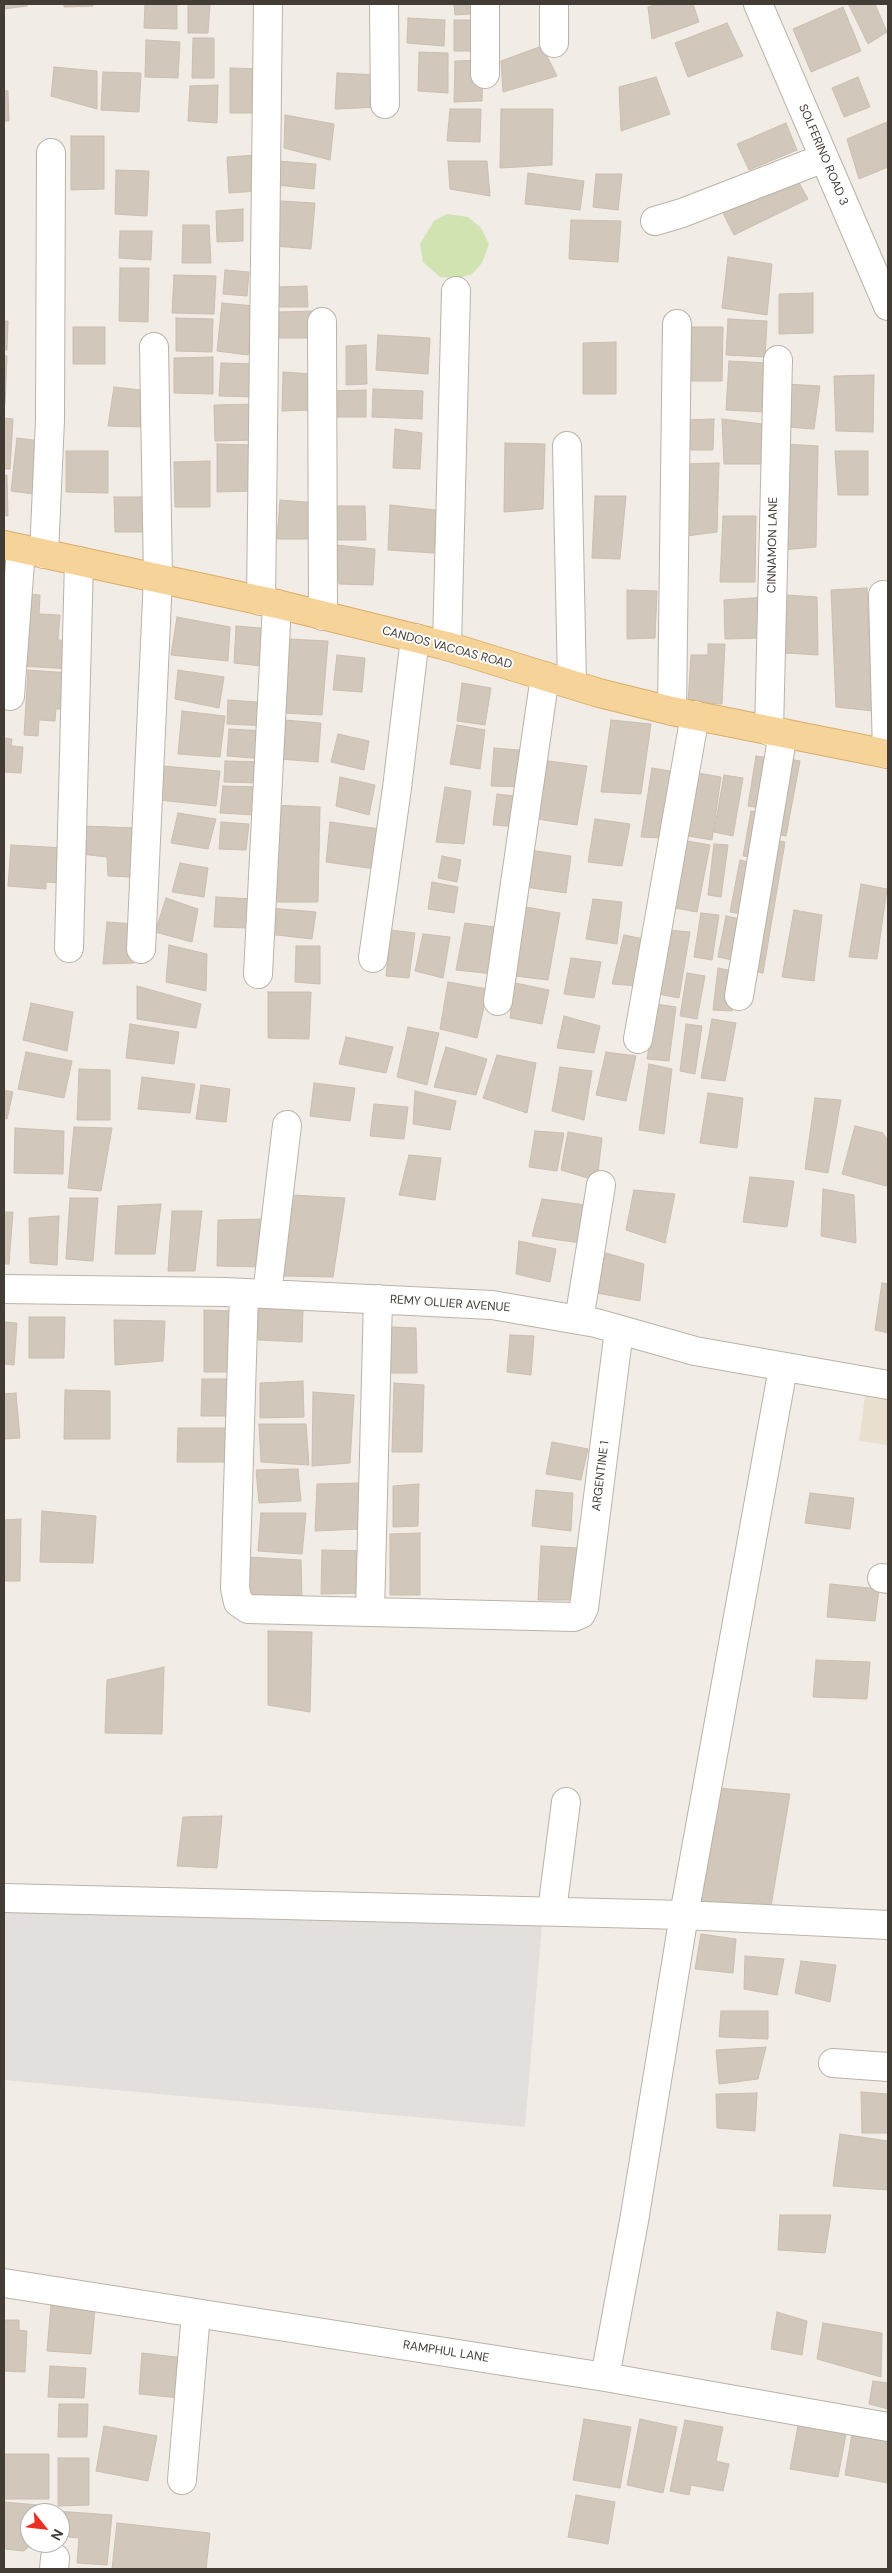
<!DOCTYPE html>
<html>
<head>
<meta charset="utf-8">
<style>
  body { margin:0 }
  #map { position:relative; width:892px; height:2573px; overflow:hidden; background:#f1ece5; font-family:"DM Sans",sans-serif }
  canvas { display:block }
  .frame { position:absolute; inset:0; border:5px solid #433c35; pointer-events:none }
  .north { position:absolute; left:20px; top:2503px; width:50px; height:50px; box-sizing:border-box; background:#fff; border:1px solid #b4b1ae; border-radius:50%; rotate:119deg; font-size:14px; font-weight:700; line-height:20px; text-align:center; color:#433c35 }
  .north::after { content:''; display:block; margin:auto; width:18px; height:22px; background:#ea2f23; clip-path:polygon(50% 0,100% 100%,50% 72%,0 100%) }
</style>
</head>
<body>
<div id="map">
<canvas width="892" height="2573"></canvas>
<div class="frame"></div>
<div class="north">N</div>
</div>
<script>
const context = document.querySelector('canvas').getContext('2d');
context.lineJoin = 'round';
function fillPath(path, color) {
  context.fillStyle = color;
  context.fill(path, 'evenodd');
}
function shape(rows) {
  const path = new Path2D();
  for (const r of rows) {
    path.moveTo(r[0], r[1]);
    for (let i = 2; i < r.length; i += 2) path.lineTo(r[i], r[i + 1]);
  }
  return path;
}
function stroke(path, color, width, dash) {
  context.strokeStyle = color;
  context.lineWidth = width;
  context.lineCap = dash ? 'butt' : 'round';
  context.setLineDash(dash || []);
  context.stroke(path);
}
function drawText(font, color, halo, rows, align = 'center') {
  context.font = font + ' "DM Sans",sans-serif';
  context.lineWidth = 4;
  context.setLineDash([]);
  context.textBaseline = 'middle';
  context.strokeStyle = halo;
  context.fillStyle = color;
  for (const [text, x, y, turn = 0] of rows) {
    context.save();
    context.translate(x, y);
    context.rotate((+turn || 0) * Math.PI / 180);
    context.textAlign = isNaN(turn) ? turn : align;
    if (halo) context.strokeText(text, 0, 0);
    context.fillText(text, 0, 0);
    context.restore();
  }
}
fillPath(shape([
  [866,1388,888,1392,888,1445,859,1441]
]), '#e9e0cf');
fillPath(shape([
  [447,214,468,217,481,228,489,244,482,263,472,274,458,278,440,277,423,262,420,244,434,221]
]), '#d0e3b0');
fillPath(shape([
  [4,1911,542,1925,525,2127,4,2080]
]), '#e2dfdd');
const building = shape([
  [4,4,27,4,27,6,4,9,4,4],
  [64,4,93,4,93,6,64,7,64,4],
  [145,4,177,4,177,29,144,28,145,4],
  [188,4,210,4,208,33,188,33,188,4],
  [454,4,484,4,484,13,455,15,454,4],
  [659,4,693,4,699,22,652,39,648,7,659,4],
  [852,4,875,4,887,32,868,44,849,5,852,4],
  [843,7,861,51,811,72,793,29,843,7],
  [408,18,445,20,444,46,407,43,408,18],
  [454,20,477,20,476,51,454,51,454,20],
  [727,23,743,56,688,77,675,43,727,23],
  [193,38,214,38,214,78,192,78,193,38],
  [146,40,180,42,178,78,145,77,146,40],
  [542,46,557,76,503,92,501,61,542,46],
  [419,52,448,53,448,93,418,91,419,52],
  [483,60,482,101,454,102,455,61,483,60],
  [54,67,97,71,97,109,51,96,54,67],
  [230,68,262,69,261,113,230,113,230,68],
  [103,72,141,73,139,112,101,110,103,72],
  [337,73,380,75,381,107,335,109,337,73],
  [656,77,670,114,621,131,619,87,656,77],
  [858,77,870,107,844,117,832,88,858,77],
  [218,85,217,123,188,121,190,86,218,85],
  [4,90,8,91,9,121,4,121,4,90],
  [450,109,481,109,480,142,447,141,450,109],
  [501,109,553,109,552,165,500,168,501,109],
  [285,115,334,124,330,160,284,148,285,115],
  [887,122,888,167,859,179,847,139,887,122],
  [786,123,797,150,749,170,737,144,786,123],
  [71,136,104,136,104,189,71,190,71,136],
  [257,155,258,191,229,193,227,157,257,155],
  [278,161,316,164,314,189,277,185,278,161],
  [448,161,487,161,490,196,450,189,448,161],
  [116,170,149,171,147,216,115,214,116,170],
  [528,173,584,181,580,210,525,204,528,173],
  [596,174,622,174,618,210,593,207,596,174],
  [796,177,808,199,734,235,723,213,796,177],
  [280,201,315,203,311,249,275,246,280,201],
  [243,209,243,241,217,242,216,211,243,209],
  [571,220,621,221,618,262,569,259,571,220],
  [183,225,209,225,211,263,182,263,183,225],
  [120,231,152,231,151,260,119,258,120,231],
  [728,257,772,264,767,315,722,308,728,257],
  [120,268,149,268,148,322,119,321,120,268],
  [225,270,249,272,247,296,223,294,225,270],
  [174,275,216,276,214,314,172,313,174,275],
  [307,286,308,307,279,307,279,287,307,286],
  [813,293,813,333,779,334,779,294,813,293],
  [222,303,254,306,248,355,217,351,222,303],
  [314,311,314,338,279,338,279,312,314,311],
  [176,318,213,319,212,352,176,351,176,318],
  [728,319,767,321,765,357,726,355,728,319],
  [4,321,8,321,7,350,4,350,4,321],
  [73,327,105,327,105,364,73,364,73,327],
  [691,327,723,327,722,381,691,381,691,327],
  [378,335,430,338,428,374,376,370,378,335],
  [616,342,616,394,583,394,583,343,616,342],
  [366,345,367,384,346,385,346,346,366,345],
  [4,356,7,356,5,405,4,405,4,356],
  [213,357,213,394,174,393,174,358,213,357],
  [729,361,768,363,764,412,726,410,729,361],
  [221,363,255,364,254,397,219,396,221,363],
  [283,372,313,374,312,410,282,411,283,372],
  [874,375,873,432,836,431,834,376,874,375],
  [785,384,820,386,814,429,786,427,785,384],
  [114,387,149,391,143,427,108,426,114,387],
  [373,389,423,391,422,419,372,417,373,389],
  [366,390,366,417,327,417,327,391,366,390],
  [255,404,255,440,215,441,214,405,255,404],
  [4,418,13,419,10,469,4,469,4,418],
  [714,419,713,450,687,450,685,420,714,419],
  [722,419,762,424,763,464,724,464,722,419],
  [395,429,422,433,420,469,393,468,395,429],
  [17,438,48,442,41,495,11,491,17,438],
  [505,443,545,444,543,509,504,512,505,443],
  [217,444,254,445,253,491,217,492,217,444],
  [784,444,818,446,816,547,782,550,784,444],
  [66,451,108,451,108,493,66,492,66,451],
  [835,451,868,451,868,495,838,495,835,451],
  [210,461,210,507,175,507,174,462,210,461],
  [719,463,717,532,687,536,684,464,719,463],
  [4,475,7,475,8,516,4,515,4,475],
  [595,496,626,496,620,559,592,558,595,496],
  [114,497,150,497,151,532,115,532,114,497],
  [280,500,319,503,318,539,277,539,280,500],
  [390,505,436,510,434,553,388,550,390,505],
  [331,506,365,506,366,540,332,540,331,506],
  [723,516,756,516,755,582,720,582,723,516],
  [336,545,375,549,373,585,339,584,336,545],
  [867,588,873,711,836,707,831,590,867,588],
  [627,590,657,591,655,638,627,639,627,590],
  [25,594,40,595,39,614,60,615,58,640,72,641,71,669,20,666,25,594],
  [785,595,817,597,818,655,784,653,785,595],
  [766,597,764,638,725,639,724,600,766,597],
  [177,617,230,627,228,661,171,655,177,617],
  [236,626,274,629,271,667,234,663,236,626],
  [288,639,328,641,322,715,283,713,288,639],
  [708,644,725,644,722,704,688,702,691,655,708,655,708,644],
  [337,655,365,658,362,692,333,690,337,655],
  [28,670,70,673,68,709,56,709,55,721,39,720,38,736,24,735,28,670],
  [178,670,224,677,219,708,175,699,178,670],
  [462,683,491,688,485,725,457,721,462,683],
  [228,700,270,703,270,726,227,724,228,700],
  [182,711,225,716,220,757,178,754,182,711],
  [284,720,321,723,318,762,280,759,284,720],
  [611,720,651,724,641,794,601,792,611,720],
  [457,725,485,730,480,769,450,764,457,725],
  [229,729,266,731,264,759,227,756,229,729],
  [338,734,369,741,364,770,331,762,338,734],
  [4,738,12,739,11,746,23,747,21,773,4,772,4,738],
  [494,748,531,751,525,787,491,786,494,748],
  [756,756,775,759,766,809,748,806,756,756],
  [783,758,800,761,786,836,769,833,783,758],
  [225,761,261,762,260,783,224,782,225,761],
  [548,761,587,766,577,825,537,819,548,761],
  [163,766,220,771,216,806,159,800,163,766],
  [652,768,681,773,665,838,641,837,652,768],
  [698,773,721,777,712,840,688,836,698,773],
  [724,775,743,778,733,836,714,832,724,775],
  [340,777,375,785,369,815,336,806,340,777],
  [223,786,259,787,256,815,220,813,223,786],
  [445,787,471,791,464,844,436,842,445,787],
  [497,794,523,797,519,827,493,825,497,794],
  [270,805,320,807,318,902,268,902,270,805],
  [751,811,765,813,757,858,743,856,751,811],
  [178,813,216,819,208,849,171,843,178,813],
  [595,819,630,824,622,866,588,862,595,819],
  [221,822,249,824,246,850,219,849,221,822],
  [330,822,380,829,375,869,326,862,330,822],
  [84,826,136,828,130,877,108,876,107,857,81,854,84,826],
  [770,839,785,842,763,973,748,970,770,839],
  [687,841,710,845,697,912,675,908,687,841],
  [714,844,728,845,721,897,708,895,714,844],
  [11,845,64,848,62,883,46,882,46,889,8,886,11,845],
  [529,850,571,856,566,893,525,887,529,850],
  [442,856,461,860,457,882,438,878,442,856],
  [740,860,757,864,747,915,730,912,740,860],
  [180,863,208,868,204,897,172,892,180,863],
  [432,882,458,887,454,913,428,909,432,882],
  [861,884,887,889,877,959,849,957,861,884],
  [216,897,253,899,249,928,214,927,216,897],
  [166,898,198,909,192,942,155,932,166,898],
  [593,899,622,902,617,944,586,939,593,899],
  [526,907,560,913,548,980,515,976,526,907],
  [269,908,316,912,312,939,268,934,269,908],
  [794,910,822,915,814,981,782,977,794,910],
  [701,913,719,915,712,960,694,957,701,913],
  [726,916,750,921,742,962,718,957,726,916],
  [107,922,134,924,134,963,103,964,107,922],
  [465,923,502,928,494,974,456,970,465,923],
  [391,930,415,933,409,978,386,976,391,930],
  [670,930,690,932,679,998,658,994,670,930],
  [423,934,450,937,443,978,415,971,423,934],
  [624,935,649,940,639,986,612,984,624,935],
  [169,945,207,954,206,991,166,982,169,945],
  [296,946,320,946,320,984,295,982,296,946],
  [571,958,601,962,594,998,564,994,571,958],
  [718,968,738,972,732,1011,713,1010,718,968],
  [687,973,705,976,697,1019,680,1016,687,973],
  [448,982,488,989,477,1038,440,1029,448,982],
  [515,983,549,990,542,1024,510,1018,515,983],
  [137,986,201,1004,196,1028,137,1019,137,986],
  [268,992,311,992,309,1039,268,1038,268,992],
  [31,1003,73,1012,67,1051,23,1040,31,1003],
  [656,1004,676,1007,669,1061,647,1059,656,1004],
  [564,1016,600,1026,594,1053,557,1048,564,1016],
  [712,1019,736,1023,725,1081,701,1078,712,1019],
  [130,1024,179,1032,174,1064,126,1058,130,1024],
  [686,1024,702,1026,695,1074,680,1071,686,1024],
  [408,1027,439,1033,427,1085,397,1077,408,1027],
  [346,1037,393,1047,386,1073,339,1064,346,1037],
  [446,1047,487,1059,476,1095,434,1087,446,1047],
  [26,1052,72,1061,64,1098,18,1089,26,1052],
  [606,1052,636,1056,626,1101,596,1095,606,1052],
  [497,1055,536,1063,527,1113,483,1098,497,1055],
  [649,1064,672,1069,664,1134,639,1130,649,1064],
  [560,1067,592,1071,584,1120,552,1111,560,1067],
  [79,1069,110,1070,110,1120,77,1120,79,1069],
  [142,1077,195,1084,190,1113,138,1109,142,1077],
  [314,1083,355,1088,350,1121,310,1116,314,1083],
  [201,1085,230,1089,226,1122,196,1119,201,1085],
  [4,1090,13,1092,7,1119,4,1118,4,1090],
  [415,1091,456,1101,450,1130,413,1124,415,1091],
  [708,1093,743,1098,737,1148,700,1143,708,1093],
  [815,1098,841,1100,828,1173,805,1169,815,1098],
  [374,1104,408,1107,404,1139,370,1136,374,1104],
  [855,1126,883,1133,888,1141,888,1182,886,1186,842,1174,855,1126],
  [74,1127,112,1128,101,1191,68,1188,74,1127],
  [15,1128,64,1131,63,1174,14,1173,15,1128],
  [535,1131,564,1133,557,1171,529,1167,535,1131],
  [568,1132,602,1138,597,1181,561,1170,568,1132],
  [409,1155,441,1158,435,1200,399,1195,409,1155],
  [750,1177,794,1181,787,1227,743,1222,750,1177],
  [823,1189,854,1195,856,1243,821,1236,823,1189],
  [634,1190,675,1194,665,1243,626,1230,634,1190],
  [292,1195,345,1198,333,1277,283,1276,292,1195],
  [70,1198,98,1198,93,1261,66,1259,70,1198],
  [542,1199,586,1205,580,1243,532,1236,542,1199],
  [161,1204,155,1254,115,1254,118,1206,161,1204],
  [172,1211,202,1211,195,1271,168,1271,172,1211],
  [4,1212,13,1212,9,1264,4,1264,4,1212],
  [59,1216,57,1265,30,1263,29,1218,59,1216],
  [267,1219,264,1267,217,1266,218,1220,267,1219],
  [519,1241,556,1249,550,1282,516,1274,519,1241],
  [606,1253,644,1264,640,1301,597,1293,606,1253],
  [882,1283,888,1284,888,1333,875,1330,882,1283],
  [258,1304,303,1310,302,1342,258,1340,258,1304],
  [204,1310,231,1311,229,1372,204,1372,204,1310],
  [29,1317,65,1317,64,1358,29,1358,29,1317],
  [114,1320,165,1321,163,1361,115,1365,114,1320],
  [4,1322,17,1323,14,1365,4,1364,4,1322],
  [392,1327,416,1328,417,1373,390,1373,392,1327],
  [510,1335,534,1336,531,1375,507,1372,510,1335],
  [202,1379,230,1379,229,1416,201,1416,202,1379],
  [303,1381,304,1417,260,1418,260,1383,303,1381],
  [394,1383,424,1385,422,1452,392,1452,394,1383],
  [65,1390,110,1391,110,1439,64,1439,65,1390],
  [313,1392,354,1395,350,1463,312,1466,313,1392],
  [16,1393,20,1438,4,1439,4,1394,16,1393],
  [259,1424,306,1424,309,1465,261,1462,259,1424],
  [178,1428,233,1428,233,1462,177,1462,178,1428],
  [552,1442,588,1449,581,1480,546,1474,552,1442],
  [298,1469,301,1501,259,1503,256,1470,298,1469],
  [362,1483,360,1529,315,1531,317,1484,362,1483],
  [419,1484,418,1526,393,1527,393,1486,419,1484],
  [536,1490,573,1493,571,1531,532,1526,536,1490],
  [810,1493,854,1498,850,1529,805,1523,810,1493],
  [42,1511,96,1516,93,1563,40,1562,42,1511],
  [261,1513,306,1513,302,1554,258,1551,261,1513],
  [21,1519,20,1581,4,1581,4,1520,21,1519],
  [420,1533,420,1595,390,1595,390,1534,420,1533],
  [541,1546,578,1548,576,1600,538,1600,541,1546],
  [322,1550,367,1551,366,1593,321,1594,322,1550],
  [246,1557,301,1560,302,1601,244,1597,246,1557],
  [830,1584,879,1589,875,1621,827,1617,830,1584],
  [268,1631,312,1632,310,1712,268,1705,268,1631],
  [816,1660,870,1662,867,1699,813,1697,816,1660],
  [164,1667,162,1734,105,1733,107,1680,164,1667],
  [717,1788,790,1794,771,1906,700,1905,717,1788],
  [222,1816,217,1868,177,1866,183,1817,222,1816],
  [701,1934,736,1939,733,1973,695,1969,701,1934],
  [745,1956,784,1959,777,1995,744,1989,745,1956],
  [801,1961,836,1965,830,2002,795,1993,801,1961],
  [721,2011,768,2011,768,2039,719,2037,721,2011],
  [766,2047,758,2079,719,2084,716,2050,766,2047],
  [861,2092,888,2094,888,2133,862,2133,861,2092],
  [757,2093,755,2131,717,2128,716,2094,757,2093],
  [840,2134,888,2141,888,2190,833,2186,840,2134],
  [780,2215,831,2215,825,2253,778,2250,780,2215],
  [51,2304,95,2308,91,2354,47,2351,51,2304],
  [777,2312,807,2321,802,2355,771,2349,777,2312],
  [4,2320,19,2320,19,2330,27,2331,25,2372,4,2371,4,2320],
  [823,2323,882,2333,881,2377,817,2359,823,2323],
  [142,2353,184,2358,180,2398,139,2394,142,2353],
  [50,2366,86,2368,84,2398,48,2397,50,2366],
  [873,2381,888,2383,888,2409,869,2404,873,2381],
  [59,2404,88,2404,87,2437,58,2437,59,2404],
  [584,2419,631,2427,620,2488,573,2480,584,2419],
  [640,2419,677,2427,663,2493,627,2485,640,2419],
  [685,2420,723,2427,716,2461,729,2464,723,2491,691,2485,689,2495,670,2491,685,2420],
  [799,2420,847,2429,838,2477,790,2469,799,2420],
  [104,2426,157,2436,148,2481,96,2471,104,2426],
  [853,2428,888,2434,888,2483,845,2475,853,2428],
  [4,2454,49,2454,49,2499,4,2499,4,2454],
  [58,2458,89,2458,89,2505,58,2506,58,2458],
  [576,2495,615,2502,608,2544,568,2537,576,2495],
  [4,2502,38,2505,37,2513,30,2513,30,2543,33,2543,24,2551,4,2549,4,2502],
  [56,2511,112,2515,107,2565,77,2563,79,2538,60,2536,60,2513,55,2513,56,2511],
  [117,2523,210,2533,206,2569,112,2569,117,2523]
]);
fillPath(building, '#d1c7bb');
stroke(building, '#ccbeaf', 1);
const minor = shape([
  [384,4,385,104],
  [485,4,485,74],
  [758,4,888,306],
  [554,43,554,4],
  [655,221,682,213,824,158],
  [322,322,323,616],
  [567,446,572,684],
  [44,554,50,420,51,153],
  [883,595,887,754],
  [261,601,268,4],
  [447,646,456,291],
  [10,696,21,549],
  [672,711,677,324],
  [769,731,778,360],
  [69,948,79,561],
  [141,949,158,578,154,347],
  [373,958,397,788,415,638],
  [258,974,277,604],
  [739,996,783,733],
  [498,1001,545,676],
  [638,1039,695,715],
  [4,1289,225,1292,492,1305,596,1323,695,1351,888,1385],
  [244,1293,235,1588,238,1602,248,1609,574,1617,581,1614,584,1608,619,1330],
  [267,1294,287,1125],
  [579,1320,601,1185],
  [882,1578,888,1579],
  [370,1612,378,1299],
  [4,1898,684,1915,888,1925],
  [552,1911,566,1802],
  [833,2063,888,2067],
  [4,2283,605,2377,888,2427],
  [605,2377,634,2221,684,1915,783,1368],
  [182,2480,196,2313],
  [54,2569,55,2558]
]);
const major = shape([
  [4,545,277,604,447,646,599,693,672,711,888,754]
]);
stroke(minor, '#bbb3a8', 30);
stroke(major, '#daae69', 30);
stroke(minor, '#fff', 28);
stroke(major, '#f6d398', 28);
drawText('12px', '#433c35', '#fff', [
  ["SOLFERINO ROAD 3",823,155,67],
  ["CINNAMON LANE",773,545,-89],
  ["CANDOS VACOAS ROAD",447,648,15],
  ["REMY OLLIER AVENUE",450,1304,4],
  ["ARGENTINE 1",601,1476,-83],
  ["RAMPHUL LANE",446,2352,9]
]);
</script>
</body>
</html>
